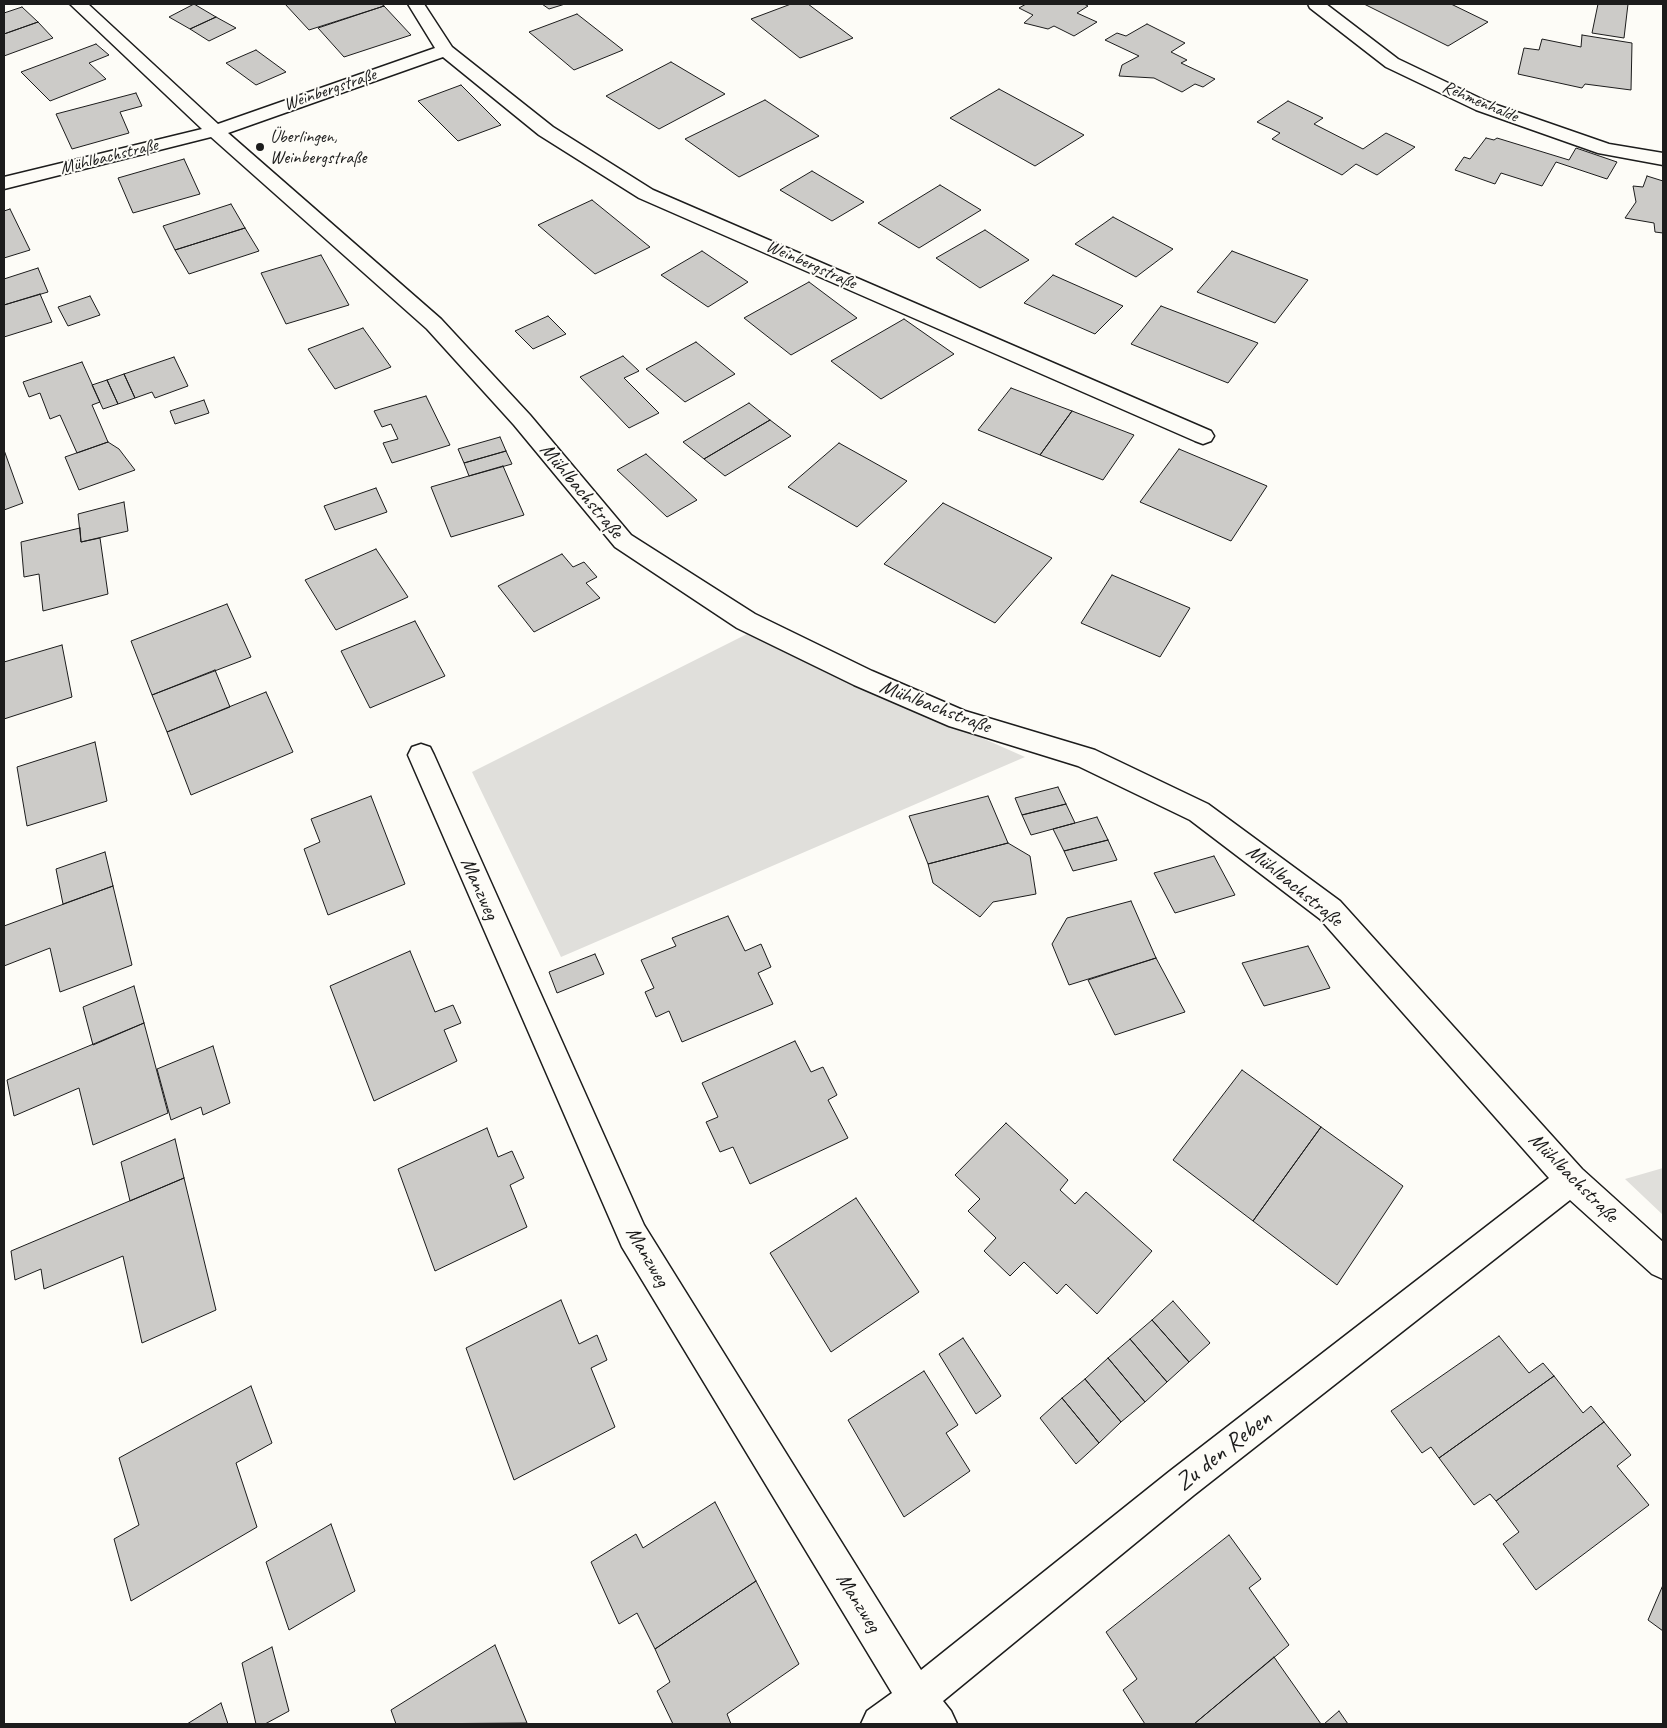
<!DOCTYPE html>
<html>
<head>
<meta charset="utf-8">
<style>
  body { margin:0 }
  #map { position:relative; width:1667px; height:1728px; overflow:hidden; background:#fdfcf7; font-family:Caveat,sans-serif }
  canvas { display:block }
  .frame { position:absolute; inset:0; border:5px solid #1c1c1c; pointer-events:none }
</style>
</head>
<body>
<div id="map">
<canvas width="1667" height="1728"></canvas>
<div class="frame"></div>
</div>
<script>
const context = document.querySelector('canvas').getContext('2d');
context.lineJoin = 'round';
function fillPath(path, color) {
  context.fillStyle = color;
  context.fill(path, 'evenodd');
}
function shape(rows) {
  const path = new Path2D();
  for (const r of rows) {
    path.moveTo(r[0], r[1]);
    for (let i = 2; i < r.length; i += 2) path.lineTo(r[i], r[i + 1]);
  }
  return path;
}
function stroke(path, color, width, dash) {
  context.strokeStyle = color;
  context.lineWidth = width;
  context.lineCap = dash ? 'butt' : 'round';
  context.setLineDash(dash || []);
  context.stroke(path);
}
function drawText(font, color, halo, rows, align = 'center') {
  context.font = font + ' Caveat,sans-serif';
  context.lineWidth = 4;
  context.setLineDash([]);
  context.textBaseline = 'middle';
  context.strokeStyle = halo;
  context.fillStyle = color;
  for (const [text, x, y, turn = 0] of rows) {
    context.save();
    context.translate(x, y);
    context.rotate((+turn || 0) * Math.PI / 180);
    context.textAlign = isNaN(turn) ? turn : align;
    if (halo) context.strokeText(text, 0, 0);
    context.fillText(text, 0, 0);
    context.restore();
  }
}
fillPath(shape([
  [747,634,1025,757,561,957,472,772],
  [1663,1168,1663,1215,1625,1179]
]), '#e0dfdb');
const building = shape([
  [194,4,216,17,190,29,169,17,194,4],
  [285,4,381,4,384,6,309,30,285,4],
  [542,4,565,4,549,9,542,4],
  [791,4,808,4,853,38,800,58,751,19,791,4],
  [1026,4,1084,4,1088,6,1077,13,1097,22,1074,36,1054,26,1048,29,1024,23,1033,15,1019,8,1026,4],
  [1364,4,1451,4,1488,22,1448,46,1364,4],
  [1598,4,1628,4,1624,38,1592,33,1598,4],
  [384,6,411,35,344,57,318,28,384,6],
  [22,7,38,22,4,34,4,13,22,7],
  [577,14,623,50,574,70,529,32,577,14],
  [216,17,236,28,209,41,190,29,216,17],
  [38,22,53,38,4,56,4,34,38,22],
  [1147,24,1185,43,1171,52,1187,60,1181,63,1215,79,1203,87,1195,84,1182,92,1154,78,1119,76,1122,65,1139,56,1105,40,1117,33,1126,36,1147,24],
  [1582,35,1632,43,1631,90,1585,84,1582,88,1518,74,1524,48,1539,50,1542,39,1581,47,1582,35],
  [96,44,109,55,89,63,106,79,50,101,21,72,96,44],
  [256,50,286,72,256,85,226,63,256,50],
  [671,62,725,94,659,129,606,96,671,62],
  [461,85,501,125,458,141,418,101,461,85],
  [999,89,1084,135,1035,166,950,118,999,89],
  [136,93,142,106,120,112,129,133,72,149,56,114,136,93],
  [765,100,819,136,739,177,685,139,765,100],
  [1288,101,1323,118,1314,124,1363,149,1386,133,1415,147,1377,175,1356,164,1342,175,1272,139,1280,133,1257,122,1288,101],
  [1486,138,1494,140,1497,138,1569,160,1576,148,1617,162,1607,179,1556,162,1542,186,1501,173,1495,184,1455,170,1464,157,1470,159,1486,138],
  [184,159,200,194,133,213,118,178,184,159],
  [812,171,864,202,832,221,780,190,812,171],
  [1647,176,1663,181,1663,233,1655,232,1654,223,1625,218,1636,202,1633,186,1643,187,1647,176],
  [940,185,981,210,919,248,878,223,940,185],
  [592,200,650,247,595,274,538,225,592,200],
  [231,204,245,228,175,250,163,226,231,204],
  [10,209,30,250,4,258,4,211,10,209],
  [1113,217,1173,249,1136,277,1075,244,1113,217],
  [245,228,259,251,189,274,175,250,245,228],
  [985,230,1029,260,980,288,936,258,985,230],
  [702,251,748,282,708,307,661,275,702,251],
  [1232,251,1308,280,1275,323,1197,292,1232,251],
  [321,255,349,305,286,324,261,273,321,255],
  [38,268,48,292,4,305,4,279,38,268],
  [1053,275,1123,306,1095,334,1024,303,1053,275],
  [809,282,857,318,791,355,744,318,809,282],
  [40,294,52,322,4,337,4,305,40,294],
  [90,296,100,315,68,326,58,307,90,296],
  [1161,306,1258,343,1228,383,1131,344,1161,306],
  [548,316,566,334,533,349,515,331,548,316],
  [904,319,954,354,881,399,831,361,904,319],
  [363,328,391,367,335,389,308,349,363,328],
  [696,342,735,374,685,402,646,369,696,342],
  [623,356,639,371,624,378,659,413,629,428,580,377,623,356],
  [174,357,188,386,155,398,152,392,135,398,124,374,174,357],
  [82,362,100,402,92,405,108,442,77,453,60,415,50,419,40,393,29,397,23,382,82,362],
  [124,374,135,398,118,404,107,380,124,374],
  [107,380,118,404,103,409,92,385,107,380],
  [1011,388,1072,411,1040,455,978,430,1011,388],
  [426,396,450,445,392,463,383,443,398,439,391,424,382,427,374,411,426,396],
  [204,400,209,413,175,424,170,411,204,400],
  [749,403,770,420,704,459,683,442,749,403],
  [1072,411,1134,435,1103,480,1040,455,1072,411],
  [770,420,791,436,725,476,704,459,770,420],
  [500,437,506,451,464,463,458,449,500,437],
  [108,442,119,449,135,470,79,490,65,457,108,442],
  [839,443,907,481,857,527,788,487,839,443],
  [1179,449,1267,486,1231,541,1140,502,1179,449],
  [4,450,23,503,4,510,4,450],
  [506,451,512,464,469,476,464,463,506,451],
  [646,454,697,500,667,517,617,470,646,454],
  [503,466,524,515,451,537,431,487,503,466],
  [376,488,387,512,335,530,324,506,376,488],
  [124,502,128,531,81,542,78,514,124,502],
  [943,503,1052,558,995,623,884,564,943,503],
  [80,528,81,542,100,538,108,594,43,611,39,574,24,577,21,542,80,528],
  [376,549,408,597,336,630,305,580,376,549],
  [562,554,573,567,584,562,597,577,586,583,600,598,534,632,498,586,562,554],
  [1112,575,1190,608,1160,657,1081,623,1112,575],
  [227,604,251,657,152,695,131,641,227,604],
  [415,621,445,676,370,708,341,651,415,621],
  [62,645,72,697,4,719,4,662,62,645],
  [215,670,230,707,167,732,152,695,215,670],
  [266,692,293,752,191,795,167,732,266,692],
  [95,742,107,801,27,826,17,767,95,742],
  [1058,787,1066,804,1022,815,1015,798,1058,787],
  [371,796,405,884,328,915,304,849,320,842,311,819,371,796],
  [988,796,1008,843,928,864,909,816,988,796],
  [1066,804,1075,823,1031,835,1022,815,1066,804],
  [1097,817,1108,840,1064,851,1053,829,1097,817],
  [1108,840,1117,860,1073,871,1064,851,1108,840],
  [1008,843,1030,856,1036,894,993,902,980,917,933,883,928,864,1008,843],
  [105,852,113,886,63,904,56,869,105,852],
  [1214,856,1235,895,1175,913,1154,873,1214,856],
  [113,886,132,965,60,992,50,948,4,966,4,926,113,886],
  [1131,901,1156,958,1069,985,1052,944,1067,918,1131,901],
  [728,916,745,951,761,944,771,967,758,973,773,1004,682,1042,669,1011,656,1017,645,992,654,988,641,960,676,946,672,938,728,916],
  [1308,946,1330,988,1264,1006,1242,963,1308,946],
  [410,951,435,1012,453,1005,461,1023,444,1030,457,1061,374,1101,330,986,410,951],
  [595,954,604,974,557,993,549,972,595,954],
  [1156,958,1185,1012,1115,1035,1088,980,1156,958],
  [134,986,144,1023,93,1045,83,1007,134,986],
  [144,1023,168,1113,93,1145,79,1088,14,1116,7,1080,144,1023],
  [795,1041,811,1072,823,1067,837,1095,828,1100,848,1138,750,1184,733,1147,720,1152,706,1122,718,1117,702,1083,795,1041],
  [213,1046,230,1103,203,1115,201,1107,171,1120,157,1069,213,1046],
  [1242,1070,1321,1127,1253,1221,1173,1160,1242,1070],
  [1006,1123,1068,1180,1060,1190,1075,1204,1086,1192,1152,1251,1097,1314,1066,1284,1057,1294,1024,1262,1010,1276,984,1251,996,1238,968,1211,980,1199,955,1175,1006,1123],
  [1321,1127,1403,1186,1337,1285,1253,1221,1321,1127],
  [487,1128,498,1157,512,1151,524,1178,510,1185,527,1227,435,1271,398,1169,487,1128],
  [175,1139,184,1178,130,1201,121,1162,175,1139],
  [184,1178,216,1310,142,1343,123,1256,44,1289,41,1269,15,1280,11,1251,184,1178],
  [856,1198,919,1292,831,1352,770,1253,856,1198],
  [561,1300,579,1344,597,1335,607,1360,591,1368,615,1427,514,1480,466,1348,561,1300],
  [1173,1301,1210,1343,1189,1362,1152,1320,1173,1301],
  [1152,1320,1189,1362,1167,1382,1130,1339,1152,1320],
  [1499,1336,1529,1373,1543,1363,1554,1376,1439,1458,1431,1447,1422,1453,1391,1411,1499,1336],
  [963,1338,1001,1396,976,1414,939,1354,963,1338],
  [1130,1339,1167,1382,1145,1402,1108,1358,1130,1339],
  [1108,1358,1145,1402,1121,1422,1085,1379,1108,1358],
  [924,1371,958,1425,946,1433,970,1471,904,1517,848,1420,924,1371],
  [1554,1376,1583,1413,1591,1406,1604,1422,1496,1501,1490,1494,1474,1505,1439,1458,1554,1376],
  [1085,1379,1121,1422,1099,1443,1062,1398,1085,1379],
  [251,1386,272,1443,236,1463,257,1527,131,1601,114,1539,139,1525,119,1458,251,1386],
  [1062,1398,1099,1443,1076,1464,1040,1418,1062,1398],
  [1604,1422,1631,1455,1617,1466,1649,1505,1536,1590,1503,1544,1519,1532,1496,1501,1604,1422],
  [715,1502,756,1581,655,1649,637,1613,619,1624,591,1562,636,1534,643,1548,715,1502],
  [331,1524,355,1591,289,1630,266,1562,331,1524],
  [1229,1535,1261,1579,1249,1588,1289,1645,1194,1724,1145,1724,1123,1690,1137,1679,1106,1632,1229,1535],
  [756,1581,799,1664,727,1714,731,1724,673,1724,657,1691,670,1682,655,1649,756,1581],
  [1663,1585,1663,1631,1648,1620,1663,1585],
  [495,1645,527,1723,396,1724,391,1710,495,1645],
  [272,1647,289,1711,265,1724,256,1724,242,1663,272,1647],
  [1274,1657,1321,1724,1194,1724,1274,1657],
  [221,1703,228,1724,187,1724,221,1703],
  [1339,1711,1348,1724,1324,1724,1339,1711]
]);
fillPath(building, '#cccbc8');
stroke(building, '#1c1c1c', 1);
const minor = shape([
  [70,4,88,4,218,124,435,48,408,4,424,4,452,47,553,127,653,190,1211,431,1214,436,1211,441,1203,444,1195,441,639,198,539,135,443,57,228,133,441,319,530,415,631,535,755,614,872,671,965,711,1095,750,1208,804,1340,901,1582,1169,1663,1242,1663,1279,1652,1274,1570,1200,1194,1495,943,1701,951,1711,957,1724,861,1724,867,1711,892,1693,622,1247,408,755,412,747,421,744,430,747,434,755,644,1225,921,1670,1170,1471,1549,1178,1320,919,1190,820,1078,766,949,726,854,685,737,628,615,547,514,425,427,329,211,137,4,189,4,177,202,129,70,4],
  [1308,4,1326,4,1398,59,1488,102,1609,144,1663,153,1663,165,1598,153,1476,110,1386,67,1310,8,1308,4]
]);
stroke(minor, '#1c1c1c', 3);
fillPath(minor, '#fdfcf7');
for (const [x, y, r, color] of [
  [260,147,5,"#1c1c1c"]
]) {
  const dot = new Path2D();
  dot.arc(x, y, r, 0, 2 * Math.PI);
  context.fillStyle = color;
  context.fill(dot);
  stroke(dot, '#fdfcf7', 2);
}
drawText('18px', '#1c1c1c', '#fdfcf7', [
  ["Weinbergstraße",330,90,-19],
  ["Rehmenhalde",1480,102,23],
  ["Mühlbachstraße",109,157,-14],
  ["Weinbergstraße",811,265,24]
]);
drawText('18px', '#1c1c1c', '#fdfcf7', [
  ["Überlingen,",270,137],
  ["Weinbergstraße",270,158]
], 'left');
drawText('21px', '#1c1c1c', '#fdfcf7', [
  ["Mühlbachstraße",581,491,50],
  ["Mühlbachstraße",935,707,21],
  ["Mühlbachstraße",1294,886,39],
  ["Manzweg",479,889,66],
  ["Mühlbachstraße",1573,1178,45],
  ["Manzweg",647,1257,60],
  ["Manzweg",858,1603,58]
]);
drawText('25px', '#1c1c1c', '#fdfcf7', [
  ["Zu den Reben",1224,1451,-38]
]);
</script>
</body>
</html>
